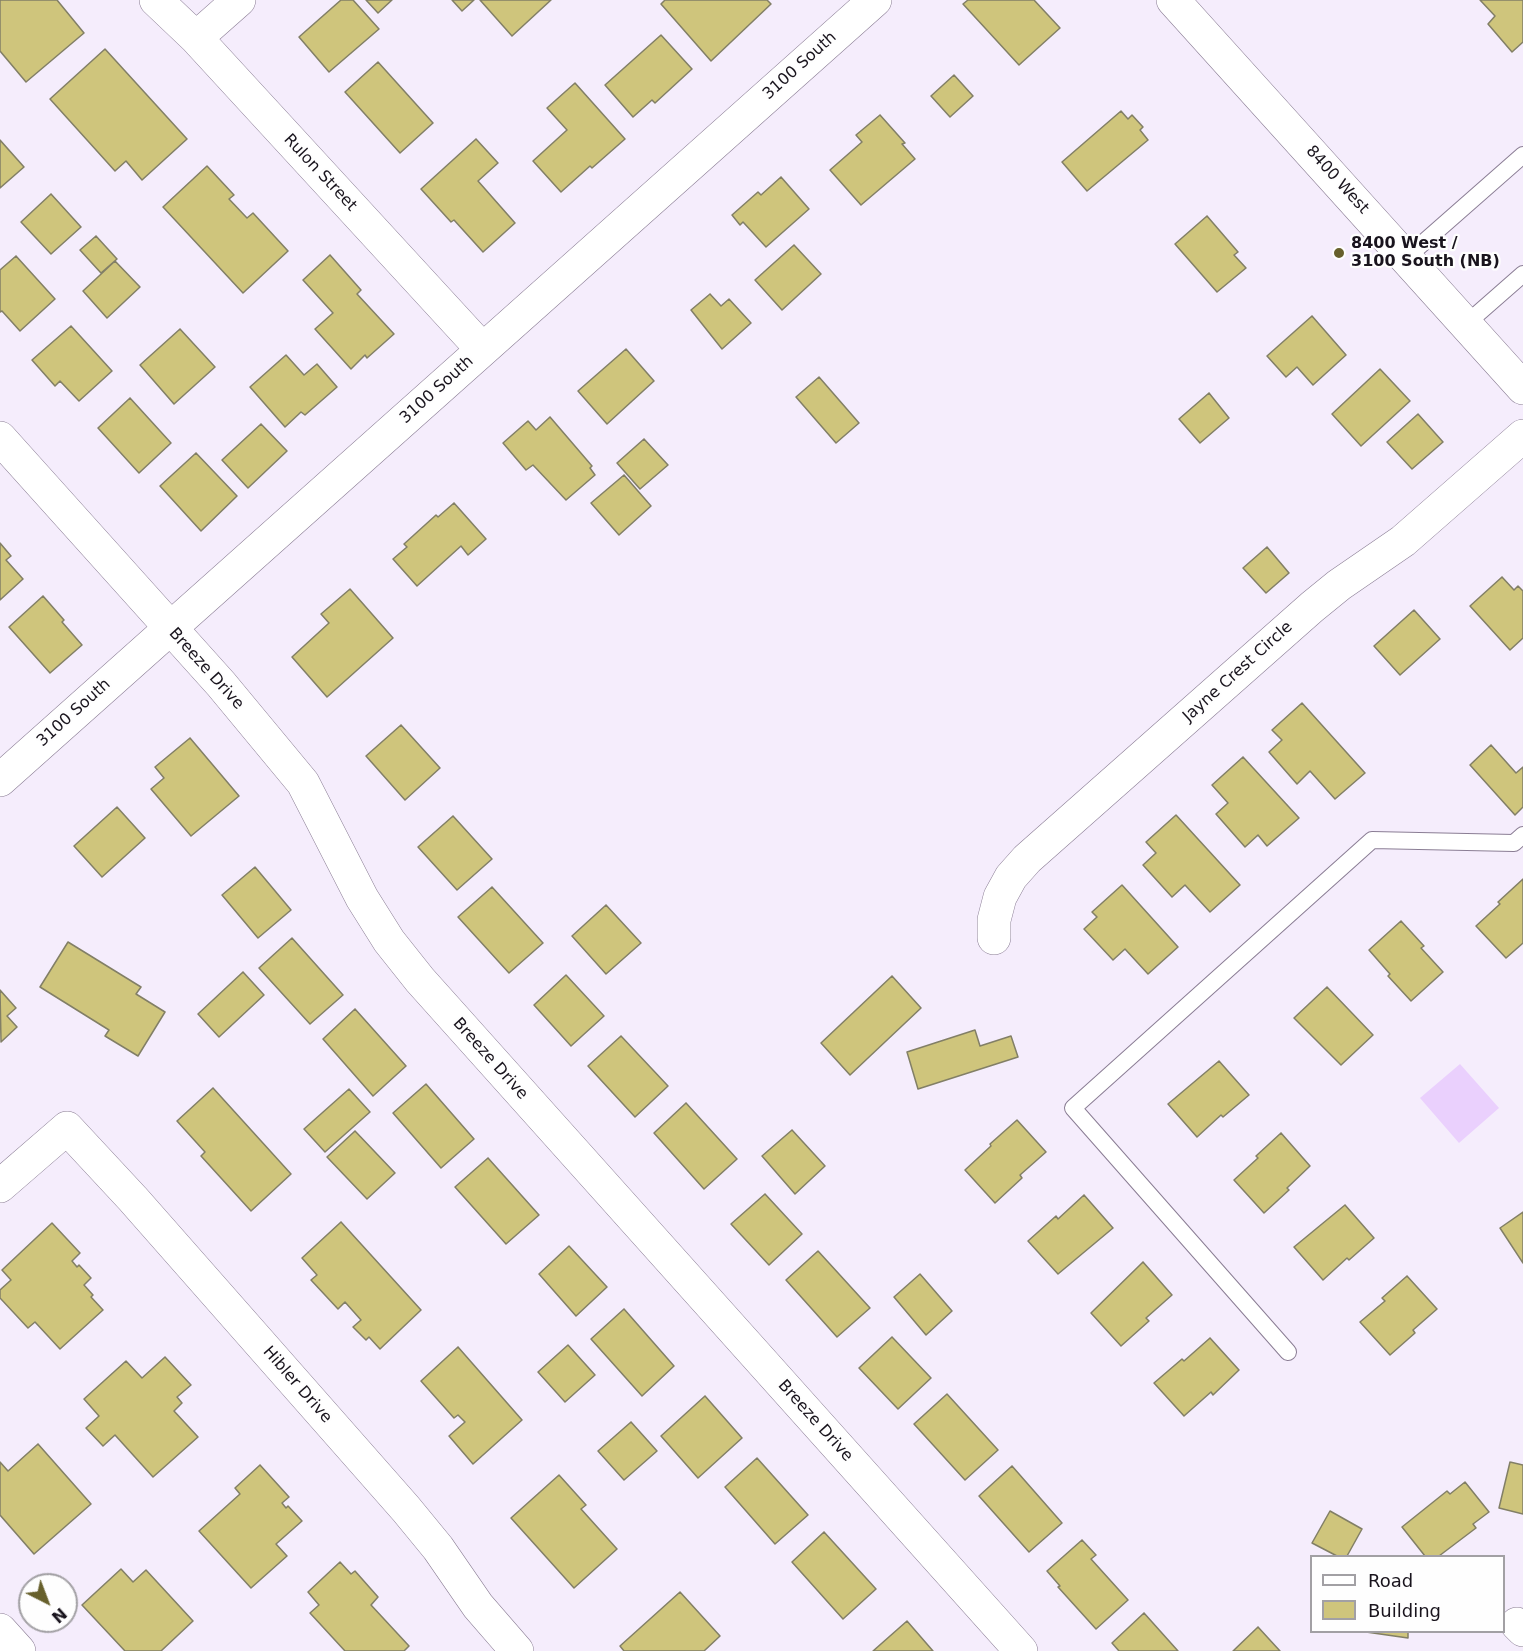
<!DOCTYPE html>
<html>
<head>
<meta charset="utf-8">
<style>
  body { margin:0 }
  #map { position:relative; width:1523px; height:1651px; overflow:hidden; background:#f5edfc; font-family:"DejaVu Sans",sans-serif }
  canvas { display:block }
  .legend { position:absolute; left:1310px; top:1555px; width:195px; height:78px; box-sizing:border-box; background:#fefefe; border:2px solid #a2a0a4; margin:0; padding:8px 10px; list-style:none; font-size:18px; color:#19141d }
  .legend li { display:flex; align-items:center; gap:12px; height:30px }
  .legend b { width:30px; border:2px solid #a2a0a4 }
  .north { position:absolute; left:18px; top:1573px; width:60px; height:60px; box-sizing:border-box; background:#fefefe; border:2px solid #a2a0a4; border-radius:50%; rotate:138deg; font-size:16px; font-weight:700; line-height:24px; text-align:center; color:#19141d }
  .north::after { content:''; display:block; margin:auto; width:21px; height:27px; background:#67602c; clip-path:polygon(50% 0,100% 100%,50% 72%,0 100%) }
</style>
</head>
<body>
<div id="map">
<canvas width="1523" height="1651"></canvas>
<ul class="legend">
<li><b style="height:8px;background:#fff"></b>Road</li>
<li><b style="height:16px;background:#cfc57c"></b>Building</li>
</ul>
<div class="north">N</div>
</div>
<script>
const context = document.querySelector('canvas').getContext('2d');
context.lineJoin = 'round';
function fillPath(path, color) {
  context.fillStyle = color;
  context.fill(path, 'evenodd');
}
function shape(rows) {
  const path = new Path2D();
  for (const r of rows) {
    path.moveTo(r[0], r[1]);
    for (let i = 2; i < r.length; i += 2) path.lineTo(r[i], r[i + 1]);
  }
  return path;
}
function stroke(path, color, width, dash) {
  context.strokeStyle = color;
  context.lineWidth = width;
  context.lineCap = dash ? 'butt' : 'round';
  context.setLineDash(dash || []);
  context.stroke(path);
}
function drawText(font, color, halo, rows, align = 'center') {
  context.font = font + ' "DejaVu Sans",sans-serif';
  context.lineWidth = 4.5;
  context.setLineDash([]);
  context.textBaseline = 'middle';
  context.strokeStyle = halo;
  context.fillStyle = color;
  for (const [text, x, y, turn = 0] of rows) {
    context.save();
    context.translate(x, y);
    context.rotate((+turn || 0) * Math.PI / 180);
    context.textAlign = isNaN(turn) ? turn : align;
    if (halo) context.strokeText(text, 0, 0);
    context.fillText(text, 0, 0);
    context.restore();
  }
}
fillPath(shape([
  [1460,1064,1499,1108,1459,1143,1420,1098]
]), '#ead0fd');
const building = shape([
  [0,0,57,0,84,33,26,82,0,51,0,0],
  [341,0,353,0,379,29,329,72,299,37,341,0],
  [366,0,392,0,378,13,366,0],
  [452,0,474,0,462,11,452,0],
  [480,0,551,0,512,36,480,0],
  [665,0,767,0,771,4,711,61,661,4,665,0],
  [968,0,1034,0,1060,28,1019,65,963,4,968,0],
  [1480,0,1523,0,1523,42,1512,52,1488,24,1495,16,1480,0],
  [661,35,692,69,655,103,652,100,633,117,605,85,661,35],
  [105,49,187,139,142,180,126,161,115,171,50,99,105,49],
  [378,62,433,123,400,153,345,92,378,62],
  [954,75,973,96,950,117,931,96,954,75],
  [575,83,625,139,592,168,590,166,561,192,533,161,567,130,547,108,575,83],
  [1121,111,1128,119,1132,115,1143,127,1140,130,1148,140,1087,191,1062,162,1121,111],
  [880,115,905,143,902,144,915,159,861,205,830,170,862,142,856,135,880,115],
  [476,139,498,163,478,181,515,223,483,252,454,220,451,222,421,189,476,139],
  [0,140,24,167,0,188,0,140],
  [207,166,234,195,229,199,247,218,253,213,288,251,243,293,163,207,207,166],
  [781,177,809,209,766,247,743,222,740,225,732,215,758,192,761,195,781,177],
  [51,194,81,227,51,254,21,222,51,194],
  [1207,216,1238,252,1234,255,1246,268,1217,292,1175,244,1207,216],
  [96,236,117,259,101,273,80,250,96,236],
  [794,245,821,274,782,310,755,280,794,245],
  [330,255,361,290,357,294,394,334,367,358,365,355,351,369,315,329,333,313,303,280,330,255],
  [16,256,55,299,20,331,2,311,0,312,0,270,16,256],
  [115,261,140,287,107,318,83,291,115,261],
  [710,294,721,306,729,299,751,323,722,349,691,310,710,294],
  [1312,316,1346,355,1313,385,1297,367,1286,377,1267,356,1312,316],
  [71,326,112,371,79,401,60,381,55,386,32,360,71,326],
  [180,329,215,367,174,404,140,365,180,329],
  [626,349,654,381,607,424,578,391,626,349],
  [286,355,304,375,317,364,337,387,305,415,301,412,285,427,250,387,286,355],
  [1380,369,1410,401,1361,446,1332,414,1380,369],
  [819,377,859,423,836,443,796,397,819,377],
  [1209,393,1229,418,1200,443,1179,419,1209,393],
  [130,398,171,443,139,473,98,428,130,398],
  [1418,414,1443,442,1412,469,1387,442,1418,414],
  [550,417,592,466,590,468,595,475,566,500,533,465,526,470,503,443,528,421,536,430,550,417],
  [261,424,287,451,248,488,222,460,261,424],
  [644,439,668,465,640,489,617,463,644,439],
  [196,453,237,496,201,531,160,486,196,453],
  [624,475,651,506,619,535,591,503,624,475],
  [454,503,486,539,468,555,461,546,417,586,393,559,407,547,404,544,436,515,438,517,454,503],
  [0,543,11,556,6,560,23,579,0,600,0,543],
  [1267,547,1289,573,1266,593,1243,568,1267,547],
  [1502,577,1514,590,1518,586,1523,591,1523,638,1510,650,1470,606,1502,577],
  [350,589,393,638,327,697,292,657,329,623,321,614,350,589],
  [43,596,64,620,62,622,82,645,50,673,9,627,43,596],
  [1414,610,1440,639,1400,675,1374,646,1414,610],
  [1302,703,1365,773,1335,799,1310,771,1297,784,1269,752,1282,740,1272,730,1302,703],
  [401,725,440,768,405,800,366,756,401,725],
  [190,738,239,796,191,836,151,789,164,778,155,767,190,738],
  [1491,745,1516,773,1523,767,1523,807,1515,815,1470,765,1491,745],
  [1243,757,1299,818,1267,846,1258,835,1245,847,1216,814,1228,803,1212,785,1243,757],
  [117,807,145,838,102,877,74,846,117,807],
  [1176,815,1240,885,1210,912,1185,885,1172,897,1143,865,1156,853,1146,842,1176,815],
  [453,816,492,859,457,890,418,847,453,816],
  [255,867,291,910,258,938,222,895,255,867],
  [1523,879,1523,943,1506,958,1476,926,1500,904,1498,902,1523,879],
  [1122,885,1178,947,1148,974,1125,949,1113,960,1084,929,1097,917,1092,912,1122,885],
  [492,887,543,943,509,973,458,917,492,887],
  [606,905,641,943,606,974,572,936,606,905],
  [1401,921,1424,946,1421,948,1443,972,1411,1001,1388,976,1390,974,1369,950,1401,921],
  [292,938,343,995,310,1024,259,968,292,938],
  [68,942,141,987,136,994,165,1012,138,1056,105,1036,109,1030,40,987,68,942],
  [243,972,264,995,219,1037,198,1014,243,972],
  [566,975,604,1016,571,1046,534,1005,566,975],
  [892,976,921,1008,850,1075,821,1043,892,976],
  [1327,987,1373,1035,1341,1065,1294,1018,1327,987],
  [0,990,16,1008,7,1016,17,1027,1,1042,0,990],
  [355,1009,406,1066,373,1096,323,1039,355,1009],
  [975,1030,980,1046,1011,1036,1018,1057,918,1089,907,1052,975,1030],
  [621,1036,668,1086,635,1117,588,1066,621,1036],
  [1219,1061,1249,1095,1223,1117,1221,1115,1197,1137,1168,1104,1219,1061],
  [426,1084,474,1139,441,1168,393,1113,426,1084],
  [213,1088,291,1174,251,1211,201,1156,205,1152,177,1121,213,1088],
  [349,1089,370,1112,325,1152,304,1129,349,1089],
  [686,1103,737,1159,704,1189,654,1133,686,1103],
  [1017,1120,1046,1152,1020,1175,1022,1178,995,1203,965,1170,991,1146,990,1144,1017,1120],
  [792,1130,825,1166,795,1194,762,1156,792,1130],
  [355,1131,395,1173,367,1199,327,1157,355,1131],
  [1281,1133,1310,1166,1287,1188,1289,1190,1264,1213,1234,1180,1258,1158,1256,1156,1281,1133],
  [488,1158,539,1215,506,1244,455,1187,488,1158],
  [765,1194,802,1234,769,1265,731,1224,765,1194],
  [1084,1195,1113,1228,1058,1274,1028,1241,1056,1216,1058,1219,1084,1195],
  [1345,1205,1374,1238,1349,1260,1347,1258,1323,1280,1294,1247,1345,1205],
  [1523,1212,1523,1263,1500,1228,1523,1212],
  [341,1222,421,1310,380,1349,369,1337,366,1340,353,1327,361,1320,345,1302,338,1309,311,1280,317,1275,302,1258,341,1222],
  [52,1223,80,1253,72,1261,77,1267,79,1265,91,1278,84,1285,93,1295,91,1297,103,1310,60,1349,35,1322,28,1328,0,1298,0,1290,11,1280,2,1270,52,1223],
  [569,1246,607,1287,576,1316,539,1274,569,1246],
  [818,1251,870,1308,837,1337,786,1280,818,1251],
  [1143,1262,1172,1295,1146,1318,1149,1321,1121,1346,1091,1313,1143,1262],
  [920,1274,952,1311,926,1335,894,1297,920,1274],
  [1407,1276,1437,1309,1413,1330,1415,1333,1390,1355,1360,1322,1385,1301,1382,1298,1407,1276],
  [624,1309,674,1366,642,1396,591,1339,624,1309],
  [892,1337,931,1378,898,1409,859,1368,892,1337],
  [1210,1338,1239,1370,1213,1395,1211,1392,1184,1416,1154,1383,1182,1359,1184,1361,1210,1338],
  [568,1345,595,1375,565,1402,538,1372,568,1345],
  [458,1347,522,1420,473,1464,449,1436,465,1422,458,1415,454,1418,421,1381,458,1347],
  [165,1357,191,1385,177,1397,182,1403,174,1411,198,1437,153,1477,115,1435,103,1446,86,1428,99,1416,84,1399,126,1361,142,1378,165,1357],
  [947,1394,998,1450,965,1480,914,1424,947,1394],
  [705,1396,742,1438,698,1478,661,1436,705,1396],
  [631,1422,657,1451,624,1480,598,1451,631,1422],
  [38,1444,91,1504,34,1554,0,1515,0,1462,8,1471,38,1444],
  [757,1458,808,1515,775,1544,725,1487,757,1458],
  [1510,1462,1523,1465,1523,1514,1499,1508,1510,1462],
  [260,1465,289,1497,282,1503,286,1508,288,1506,302,1521,276,1544,287,1556,251,1588,199,1531,240,1494,235,1488,260,1465],
  [1012,1466,1062,1523,1029,1552,979,1496,1012,1466],
  [559,1475,586,1505,581,1509,617,1549,574,1588,511,1518,559,1475],
  [1465,1482,1489,1512,1473,1524,1476,1528,1439,1556,1425,1556,1402,1527,1447,1491,1450,1494,1465,1482],
  [1330,1511,1362,1529,1347,1556,1337,1556,1312,1543,1330,1511],
  [824,1532,876,1589,843,1619,792,1562,824,1532],
  [1082,1540,1096,1555,1091,1559,1128,1600,1096,1629,1058,1587,1060,1586,1047,1571,1082,1540],
  [340,1562,351,1574,355,1571,378,1597,371,1605,409,1646,404,1651,345,1651,310,1613,319,1605,308,1592,340,1562],
  [121,1569,133,1582,146,1570,193,1621,161,1651,125,1651,82,1605,121,1569],
  [680,1592,720,1636,704,1651,624,1651,620,1646,680,1592],
  [1144,1613,1178,1651,1119,1651,1112,1643,1144,1613],
  [907,1621,933,1651,873,1651,907,1621],
  [1258,1627,1280,1651,1233,1651,1258,1627],
  [1366,1632,1408,1632,1408,1638,1366,1632]
]);
fillPath(building, '#cfc57c');
stroke(building, '#827f66', 1.5);
const lane = shape([
  [1407,257,1523,155],
  [1466,324,1523,274],
  [1288,1352,1073,1108,1372,840,1514,843,1523,835]
]);
const street = shape([
  [156,0,196,38,482,349],
  [196,38,239,0],
  [0,438,221,684,303,783,362,898,389,941,420,980,1021,1651],
  [994,938,994,920,1000,897,1011,877,1027,859,1312,607,1339,585,1403,541,1523,436],
  [0,1186,67,1128,133,1199,406,1509,438,1548,478,1606,517,1651],
  [1517,1624,1523,1630],
  [0,1630,19,1651]
]);
const secondary = shape([
  [0,780,875,0]
]);
const primary = shape([
  [1173,0,1523,388]
]);
stroke(lane, '#8a7d94', 18);
stroke(street, '#8a7d94', 34);
stroke(secondary, '#8a7d94', 34);
stroke(primary, '#8a7d94', 34);
stroke(lane, '#fff', 16);
stroke(street, '#fff', 33);
stroke(secondary, '#fff', 33);
stroke(primary, '#fff', 33);
for (const [x, y, r, color] of [
  [1339,253,6,"#67602c"]
]) {
  const dot = new Path2D();
  dot.arc(x, y, r, 0, 2 * Math.PI);
  context.fillStyle = color;
  context.fill(dot);
  stroke(dot, '#fefefe', 2);
}
drawText('16px', '#19141d', '#fefefe', [
  ["3100 South",800,66,-42],
  ["Rulon Street",320,173,47],
  ["8400 West",1337,180,48],
  ["3100 South",437,390,-42],
  ["Breeze Drive",206,669,48],
  ["Jayne Crest Circle",1238,672,-42],
  ["3100 South",74,713,-42],
  ["Breeze Drive",490,1059,48],
  ["Hibler Drive",297,1385,49],
  ["Breeze Drive",815,1421,48]
]);
drawText('bold 16px', '#19141d', '#fefefe', [
  ["8400 West /",1351,244],
  ["3100 South (NB)",1351,262]
], 'left');
</script>
</body>
</html>
